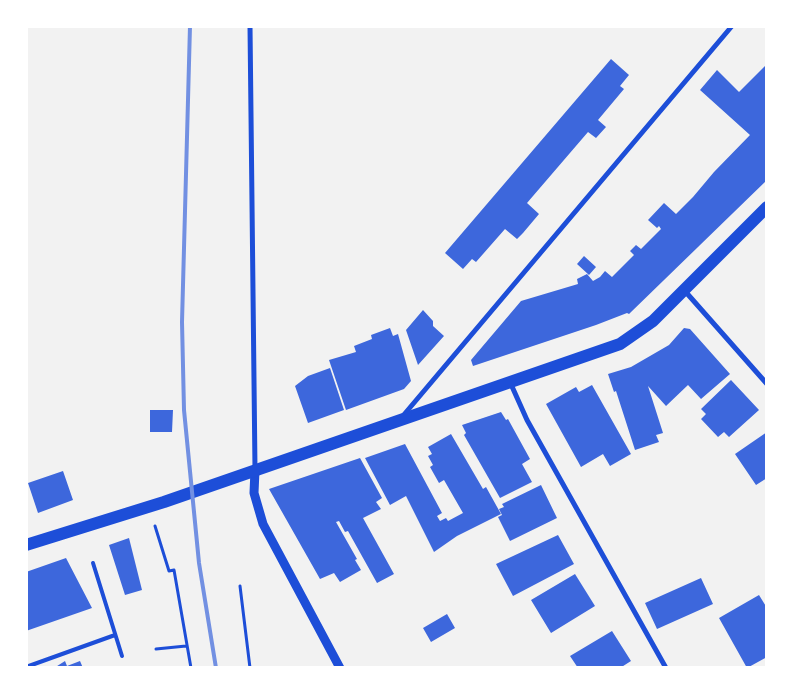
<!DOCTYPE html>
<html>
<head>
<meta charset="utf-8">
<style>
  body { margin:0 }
  #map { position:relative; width:793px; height:694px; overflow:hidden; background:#f2f2f2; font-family:Signika,sans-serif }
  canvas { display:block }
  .frame { position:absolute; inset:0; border:28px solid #fff; pointer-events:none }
</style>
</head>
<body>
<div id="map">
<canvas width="793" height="694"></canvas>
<div class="frame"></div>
</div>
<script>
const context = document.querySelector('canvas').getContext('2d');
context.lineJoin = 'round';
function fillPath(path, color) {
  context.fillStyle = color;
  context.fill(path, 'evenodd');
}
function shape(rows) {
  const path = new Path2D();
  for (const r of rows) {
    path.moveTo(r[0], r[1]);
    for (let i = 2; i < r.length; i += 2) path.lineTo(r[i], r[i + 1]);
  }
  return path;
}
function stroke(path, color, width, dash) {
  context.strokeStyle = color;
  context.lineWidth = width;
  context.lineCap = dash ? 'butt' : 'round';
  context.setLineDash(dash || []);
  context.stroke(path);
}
fillPath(shape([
  [611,59,629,75,620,86,624,89,598,120,606,127,596,138,588,132,527,203,539,214,523,233,517,239,505,229,476,262,472,259,463,269,445,253],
  [767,64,767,180,629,314,627,313,596,325,473,366,471,360,521,301,578,284,577,279,587,274,593,281,600,277,605,271,612,277,634,255,630,251,636,245,641,249,661,229,659,226,657,228,648,220,664,203,676,214,693,197,714,172,750,135,700,90,717,70,739,92],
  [584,256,596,267,589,275,577,264],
  [423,310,433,321,433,326,444,336,418,365,406,330],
  [390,328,393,336,398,334,411,381,404,389,346,410,329,360,356,352,354,346,372,339,371,335],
  [684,328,690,329,730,374,701,399,688,385,666,406,648,386,663,433,656,435,659,442,635,450,616,391,614,392,608,374,631,367,669,345],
  [330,368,344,410,308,423,295,386,308,376],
  [731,380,759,410,729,437,724,432,718,437,701,419,706,414,701,409],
  [592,385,631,454,610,466,603,454,581,467,546,404,576,387,579,392],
  [150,410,173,410,172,432,150,432],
  [501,412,506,420,508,419,530,459,522,464,532,482,500,498,464,435,466,433,462,425],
  [767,432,767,478,756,485,735,454],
  [451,434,483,489,486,487,501,514,457,536,434,552,406,496,390,505,365,458,405,444,442,513,437,516,440,521,446,518,448,521,463,513,444,480,439,483,430,467,433,465,428,456,432,454,428,447],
  [360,458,382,498,376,502,381,509,363,518,394,574,377,583,348,531,345,532,339,521,336,522,357,559,355,560,361,570,340,582,334,573,320,579,269,489],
  [63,471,73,500,38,513,28,483],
  [541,485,557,518,510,541,498,517,502,515,499,509,504,507,502,504],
  [558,535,574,564,513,596,496,564],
  [129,538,142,590,125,595,109,545],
  [66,558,92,608,26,631,26,572],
  [575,574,595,606,551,633,531,600],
  [701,578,713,604,657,629,645,603],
  [759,595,767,608,767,657,747,668,719,618],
  [447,614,455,628,431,642,423,628],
  [612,631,631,661,620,668,578,668,570,656],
  [65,661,67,666,80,661,83,668,54,668]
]), '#3d67dc');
stroke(shape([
  [155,526,169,571,174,570,191,668],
  [240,586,250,668],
  [156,649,186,646]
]), '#1d4ed8', 3);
stroke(shape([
  [93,563,122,656],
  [26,667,115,635]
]), '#1d4ed8', 4);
stroke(shape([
  [250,26,255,469],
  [684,290,767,384],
  [510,382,527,420,666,668],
  [402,417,732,26]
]), '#1d4ed8', 5);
stroke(shape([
  [255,470,254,493,263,524,340,668]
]), '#1d4ed8', 9);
stroke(shape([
  [26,545,164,502,620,344,653,321,767,207]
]), '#1d4ed8', 12);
stroke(shape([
  [190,26,182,322,184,410,199,563,216,668]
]), '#7290e2', 4);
</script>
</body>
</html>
